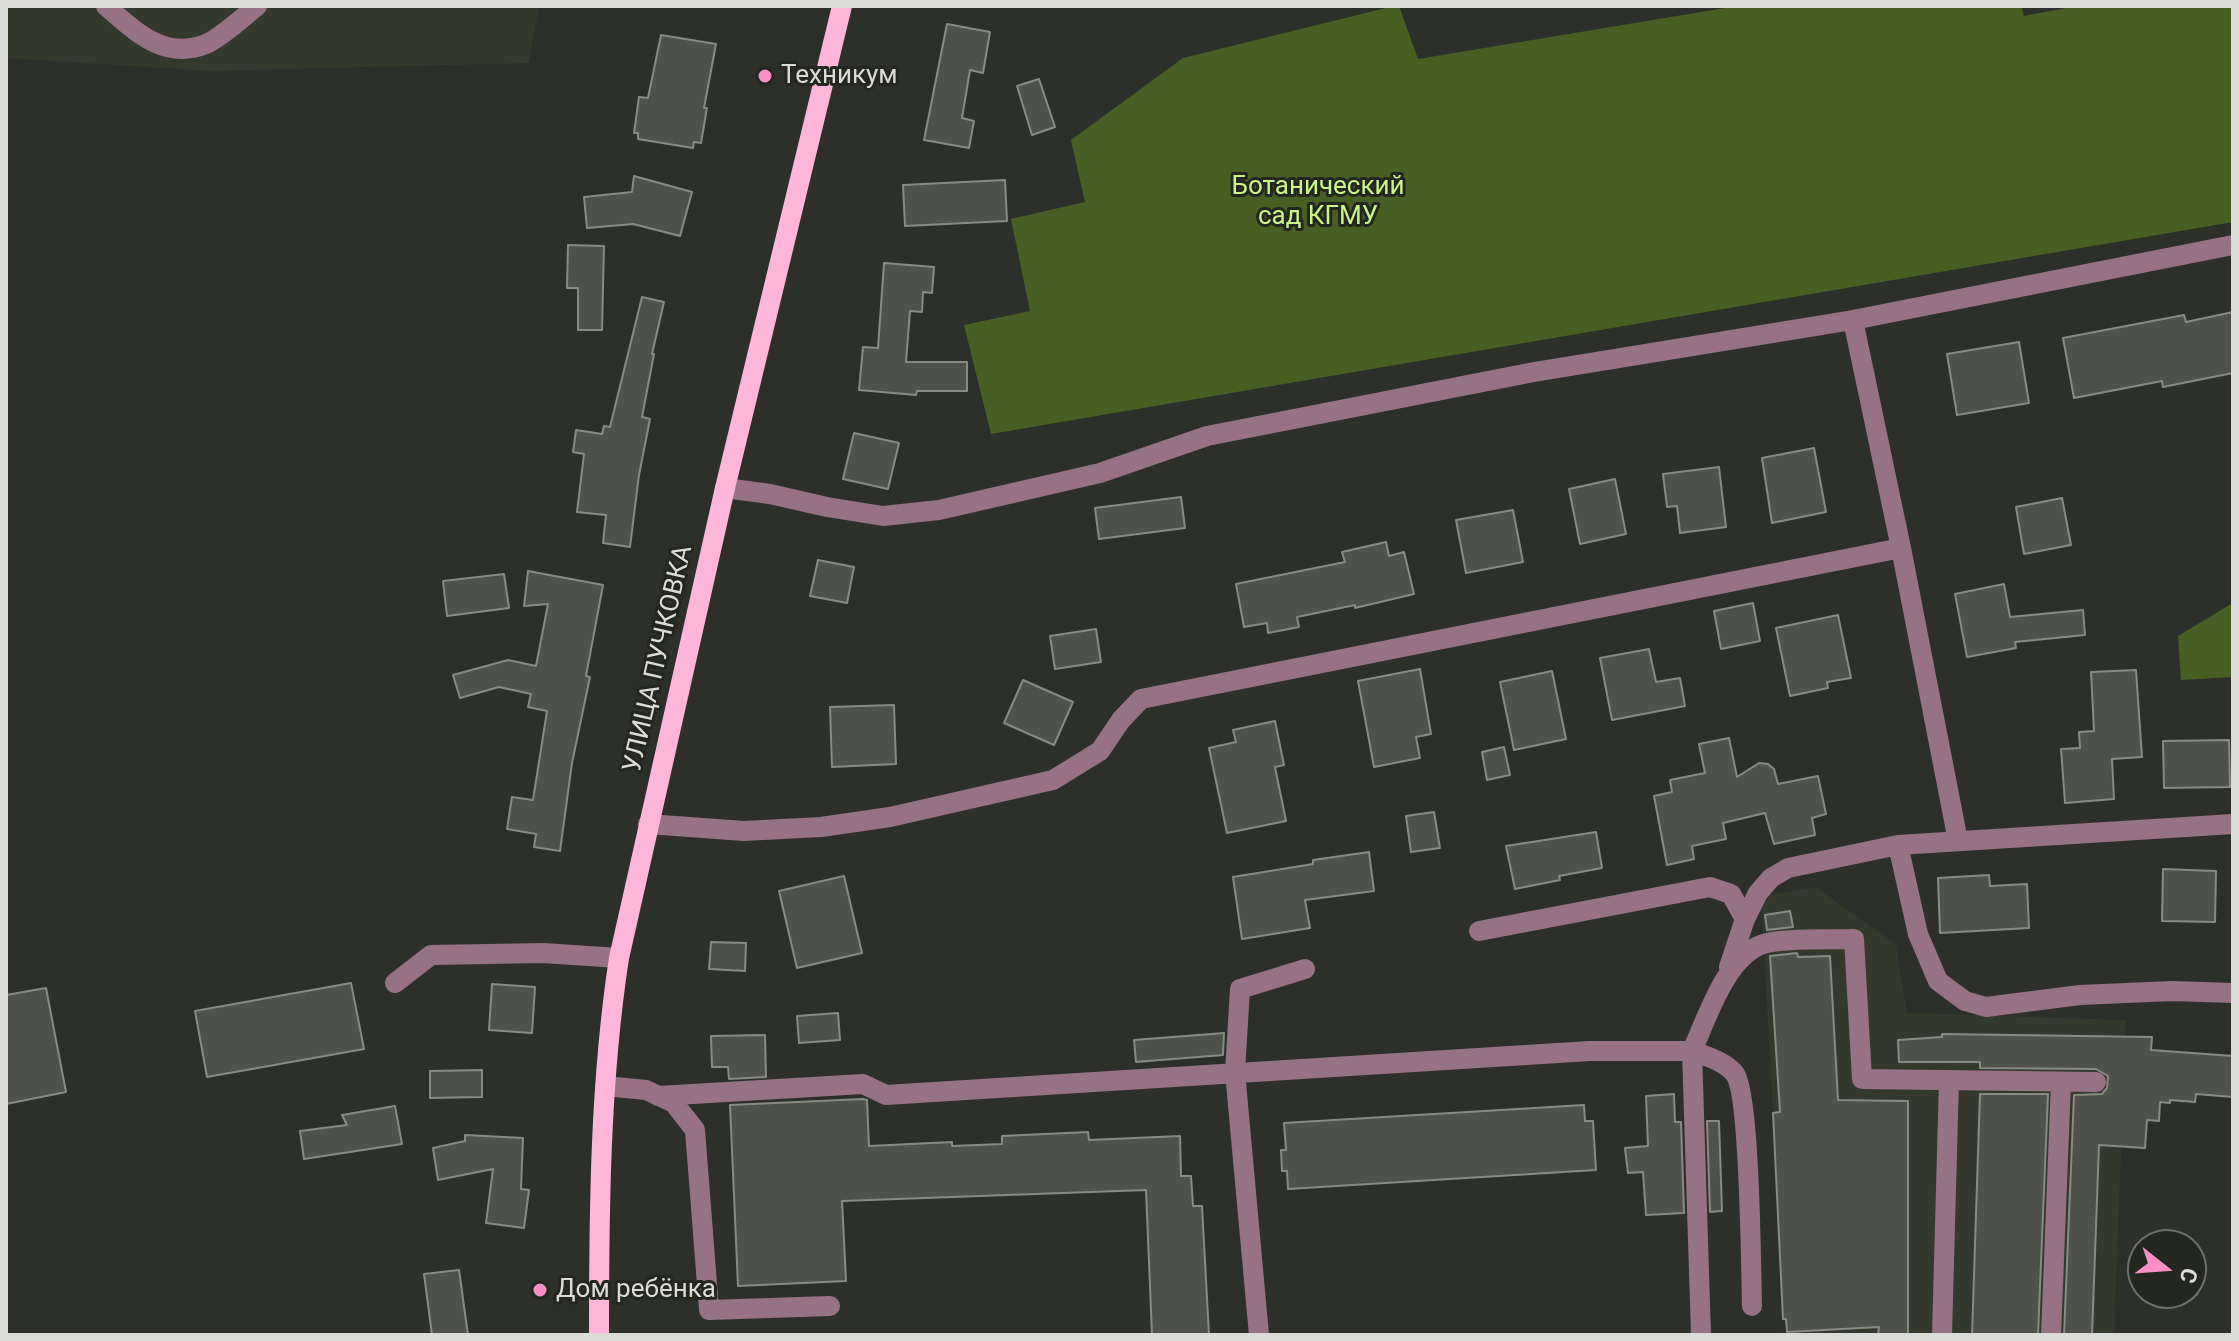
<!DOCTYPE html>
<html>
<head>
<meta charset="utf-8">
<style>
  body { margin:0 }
  #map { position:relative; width:2239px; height:1341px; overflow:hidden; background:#2d302a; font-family:Roboto,sans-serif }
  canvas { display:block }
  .frame { position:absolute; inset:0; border:8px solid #dbdcd8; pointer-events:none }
  .north { position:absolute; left:2127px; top:1229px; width:80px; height:80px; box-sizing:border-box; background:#242620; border:2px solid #6d6f6a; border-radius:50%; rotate:107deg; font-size:22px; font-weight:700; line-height:32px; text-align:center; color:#dbdcd8 }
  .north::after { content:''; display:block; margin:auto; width:28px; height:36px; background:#fa8fc8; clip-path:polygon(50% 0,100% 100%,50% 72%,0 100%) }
</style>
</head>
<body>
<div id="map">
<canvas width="2239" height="1341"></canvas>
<div class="frame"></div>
<div class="north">С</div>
</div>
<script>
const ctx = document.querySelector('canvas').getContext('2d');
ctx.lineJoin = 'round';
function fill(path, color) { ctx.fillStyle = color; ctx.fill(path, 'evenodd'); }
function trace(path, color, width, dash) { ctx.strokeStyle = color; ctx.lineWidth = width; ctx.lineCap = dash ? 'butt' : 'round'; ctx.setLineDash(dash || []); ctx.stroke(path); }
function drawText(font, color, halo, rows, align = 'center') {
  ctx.font = font + ' Roboto,sans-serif'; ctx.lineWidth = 6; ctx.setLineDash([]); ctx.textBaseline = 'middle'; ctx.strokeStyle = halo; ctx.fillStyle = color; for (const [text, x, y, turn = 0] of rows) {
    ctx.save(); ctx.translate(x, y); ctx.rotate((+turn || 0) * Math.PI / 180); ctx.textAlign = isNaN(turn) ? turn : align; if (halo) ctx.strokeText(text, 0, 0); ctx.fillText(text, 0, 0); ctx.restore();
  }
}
fill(new Path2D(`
  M6,6H539L529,63L210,71L6,58Z
  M1816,887L1896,945L1907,1013L2126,1020L2114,1335H1747L1843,1328L1835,1110L1773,1113L1761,896Z`), '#34392e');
fill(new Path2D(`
  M1394,6H1399L1418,59L1737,6H2021L2024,16L2077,6H2233V222L991,434L964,325L1030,311L1011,219L1085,202L1071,140L1183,58Z
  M2231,604H2233V677L2181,680L2178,636Z`), '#485f24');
const building = new Path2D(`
  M947,24L990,32L983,73L970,70L962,118L974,121L969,148L924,140Z
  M661,35L716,44L704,108H707L701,143L694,142L693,148L638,139V133H634L639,97L648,98Z
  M1039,79L1055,127L1032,135L1017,86Z
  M634,176L692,192L680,236L633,224L587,228L584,197L632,192Z
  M1005,180L1007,221L905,226L903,185Z
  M568,245L604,246L602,330H578V288H567Z
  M884,263L934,267L932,293L923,292L922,312L910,311L906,362H967V391H917L916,395L859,390L863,347L878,348Z
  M642,297L664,302L652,354H654L642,417L650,419L639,475L630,547L603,543L606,515L577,512L584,454L573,452L576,430L602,434L604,426L610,427Z
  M2233,312V373L2163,387L2162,381L2074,398L2063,338L2184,315L2186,322Z
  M2019,342L2029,403L1957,415L1947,354Z
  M854,433L899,443L888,489L843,479Z
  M1814,448L1826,512L1772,523L1762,458Z
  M1719,467L1726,527L1680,533L1677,506L1667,507L1663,474Z
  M1615,479L1626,534L1580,544L1569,489Z
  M1181,497L1185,528L1099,539L1095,508Z
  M2062,498L2071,545L2024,554L2016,507Z
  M1513,510L1523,562L1466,573L1456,520Z
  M1386,542L1389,556L1404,552L1414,594L1355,608V605L1297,617L1299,627L1268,633L1267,623L1244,627L1236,584L1345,562L1342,552Z
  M818,560L854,567L847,603L810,596Z
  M528,571L603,585L586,676L590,677L572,763L560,851L534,847L536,834L507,829L512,797L533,800L547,711L528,707L531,694L499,687L460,698L453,675L508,660L536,666L548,604L524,606Z
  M504,574L509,608L447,616L443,581Z
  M2004,584L2010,617L2083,610L2085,635L2015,642L2016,648L1967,657L1955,594Z
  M1753,603L1760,641L1721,649L1714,611Z
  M1838,615L1851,678L1827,682L1828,688L1790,696L1776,628Z
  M1096,629L1101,662L1055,669L1050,636Z
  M1649,649L1656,682L1680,678L1685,706L1612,720L1600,658Z
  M1420,669L1431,734L1416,737L1420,758L1374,767L1358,681Z
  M2136,670L2142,757L2112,759L2114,799L2065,803L2061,749L2080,748L2079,732L2094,731L2091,672Z
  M1552,671L1566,739L1514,750L1500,682Z
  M1023,680L1073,702L1054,745L1004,723Z
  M894,705L896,764L832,767L830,707Z
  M1275,721L1284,765L1275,767L1286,821L1227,833L1209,748L1236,742L1233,730Z
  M1729,738L1737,777L1759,763L1768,764L1774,769L1778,784L1818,776L1826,814L1812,818L1815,835L1774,844L1765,813L1723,823L1726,839L1692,846L1694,859L1667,865L1654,796L1672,792L1670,780L1705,773L1699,744Z
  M2229,740L2230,787L2164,788L2163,741Z
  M1504,747L1510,775L1487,780L1482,752Z
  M1434,812L1440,848L1411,852L1406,816Z
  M1596,832L1602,868L1559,876L1560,880L1515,889L1506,846Z
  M1369,852L1374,891L1305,900L1310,928L1242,939L1233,877L1313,864V860Z
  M2163,869L2216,871L2215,922L2162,921Z
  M1989,875L1990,886L2027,884L2029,928L1940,933L1938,878Z
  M844,876L862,953L797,968L779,891Z
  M1790,911L1793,927L1767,930L1765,915Z
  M711,942L746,943L745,971L709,969Z
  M1797,953L1798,957L1830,956L1838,1100L1908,1101V1335H1878L1879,1327L1787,1332L1786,1319H1783L1773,1113L1780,1112L1770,956Z
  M351,983L364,1049L207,1077L195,1011Z
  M492,984L535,987L532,1033L489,1030Z
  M46,988L66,1092L6,1104V995Z
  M838,1013L840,1040L799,1043L797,1016Z
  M1224,1033L1223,1055L1136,1062L1134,1040Z
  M1942,1034L2152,1037L2151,1050L2233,1056V1097L2196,1094L2195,1102L2170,1100V1103L2160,1102L2159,1121L2147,1120L2145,1148L2099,1145L2092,1335H2064L2074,1095L2102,1094L2107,1088L2108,1076L2096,1069L1980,1068V1062H1899L1898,1040L1942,1037Z
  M765,1035L766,1077L729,1079L728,1067H712L711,1036Z
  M482,1070V1097L430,1098V1071Z
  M1674,1094L1675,1122H1681L1684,1213L1646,1215L1643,1172L1628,1173L1625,1148L1648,1146L1646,1096Z
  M1980,1094H2048L2038,1335H1972Z
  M863,1099L867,1100L869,1146L952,1142V1146L1002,1144V1136L1088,1132L1089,1140L1180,1136L1181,1176H1191L1193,1206H1202L1209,1335H1152L1146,1190L842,1201L846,1281L738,1286L730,1105Z
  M1584,1105L1585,1121H1593L1596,1170L1288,1189L1287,1171H1282L1281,1150H1286L1284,1123Z
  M395,1106L402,1144L304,1159L300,1131L347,1125L342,1115Z
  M1707,1121H1719L1722,1211L1710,1212Z
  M465,1135L523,1138L521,1189L529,1190L524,1228L486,1223L493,1169L438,1180L433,1148L465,1141Z
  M459,1270L468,1335H432L424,1274Z`);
fill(building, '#4f524b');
trace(building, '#888b84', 2);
trace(new Path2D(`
  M106,6C135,31 164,61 206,44C222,37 243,17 257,6
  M725,488L770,494L827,507L883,516L939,510L1100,473L1207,436L1534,372L1853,320L2233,245
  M1901,548L1958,841
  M648,824L744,831L821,827L890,817L1053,780L1100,751L1121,720L1141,699L1901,548L1853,320
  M1898,845L1918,934L1938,981L1965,1001L1986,1007L2080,995L2172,991L2233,993
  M1479,931L1710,887L1731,894L1745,919
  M1729,967L1745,919L1758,893L1771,878L1788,868L1898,845L2233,824
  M395,983L431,955L543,953L619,958
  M605,1086L646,1090L674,1103L695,1130L709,1310L830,1306
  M658,1096L863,1084L886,1095L1590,1051H1692L1701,1335
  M1752,1306C1751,1270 1750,1095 1735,1074C1726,1062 1706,1056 1692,1051C1707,1018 1727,952 1767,943C1789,938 1831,940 1854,939L1862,1079L2096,1082
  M1259,1335L1235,1072L1240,989L1305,969
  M1942,1335L1949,1080
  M2051,1335L2061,1082`), '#967284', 20);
trace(new Path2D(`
  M599,1335C599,1209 600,1082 619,958L725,488L842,6`), '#feb5da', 20);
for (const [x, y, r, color] of [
  [765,76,8,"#fa8fc8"],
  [540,1290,8,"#fa8fc8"]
]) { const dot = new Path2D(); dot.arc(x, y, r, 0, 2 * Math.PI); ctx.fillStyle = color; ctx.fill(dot); trace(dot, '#242620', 3); }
drawText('26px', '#dbdcd8', '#242620', [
  ["Техникум",781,76],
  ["Дом ребёнка",556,1290]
], 'left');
drawText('26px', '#c9f589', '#242620', [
  ["Ботанический",1318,187],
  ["сад КГМУ",1318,217]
]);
drawText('26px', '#dbdcd8', '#242620', [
  ["УЛИЦА ПУЧКОВКА",659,659,-77]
]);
</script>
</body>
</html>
